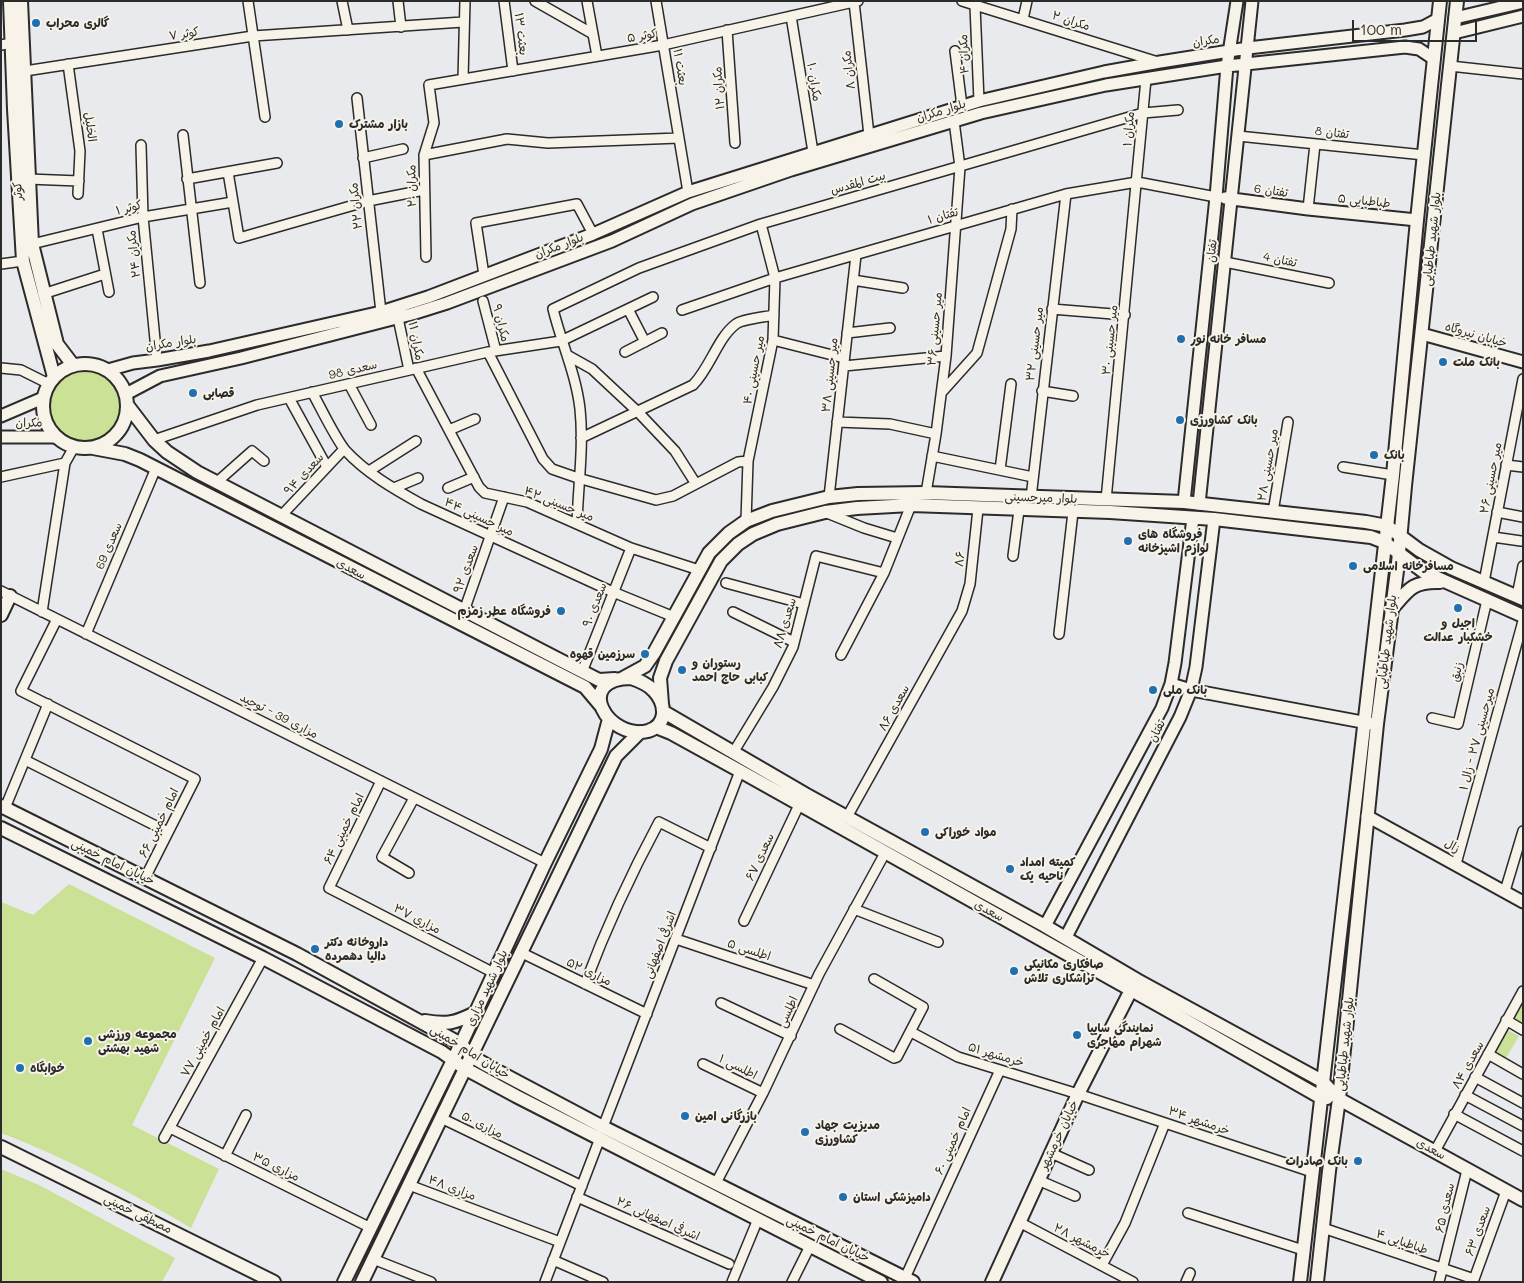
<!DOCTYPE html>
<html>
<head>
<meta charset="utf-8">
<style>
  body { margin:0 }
  #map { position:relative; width:1524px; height:1283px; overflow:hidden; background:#e8eaee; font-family:Mali,sans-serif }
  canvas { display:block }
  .frame { position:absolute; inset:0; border:2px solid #2b2b2b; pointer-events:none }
  .scale { position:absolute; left:1352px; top:20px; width:125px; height:22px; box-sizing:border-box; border:2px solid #2b2b2b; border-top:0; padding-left:6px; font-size:15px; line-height:18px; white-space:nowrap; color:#2b2b2b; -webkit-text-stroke:4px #f7f3e8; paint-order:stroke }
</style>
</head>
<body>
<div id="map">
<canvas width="1524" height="1283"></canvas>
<div class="frame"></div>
<div class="scale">100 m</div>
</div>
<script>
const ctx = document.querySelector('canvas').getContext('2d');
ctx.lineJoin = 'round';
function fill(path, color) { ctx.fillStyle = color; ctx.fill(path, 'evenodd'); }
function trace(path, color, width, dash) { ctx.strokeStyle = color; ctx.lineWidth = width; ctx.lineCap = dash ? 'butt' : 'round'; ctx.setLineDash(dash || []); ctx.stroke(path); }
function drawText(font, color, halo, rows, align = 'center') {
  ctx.font = font + ' Mali,"Playpen Sans Arabic",sans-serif'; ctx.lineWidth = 4; ctx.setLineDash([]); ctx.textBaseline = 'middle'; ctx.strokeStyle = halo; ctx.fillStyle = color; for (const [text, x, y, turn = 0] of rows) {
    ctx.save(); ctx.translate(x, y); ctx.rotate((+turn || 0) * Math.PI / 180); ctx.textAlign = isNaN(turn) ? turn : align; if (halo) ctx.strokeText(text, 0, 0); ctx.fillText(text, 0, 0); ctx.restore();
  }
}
fill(new Path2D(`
  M49 405a37 37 0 1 1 74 0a37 37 0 1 1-74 0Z
  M69,884L215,958L132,1125L219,1169L191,1228C130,1192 67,1158 1,1133V902L33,915Z
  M1523,1002V1024L1513,1019Z
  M1507,1030L1519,1036L1506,1058L1495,1051Z
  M1,1169L39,1185L175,1258L162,1282H1Z`), '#cae196');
trace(new Path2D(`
  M1469,23L1523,10`), '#9dcffa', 9);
const minor = new Path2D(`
  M248,1L265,117
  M342,1L348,30
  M398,1L401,27
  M504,1L513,71
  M535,1L593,34
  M587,1L597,56
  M656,1L688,192
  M962,1L1158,62
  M854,2L869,135
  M975,6L979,101
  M791,16L813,152
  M1023,19L1027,1
  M727,30L735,143
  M1,45L12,43
  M955,51L962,106
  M68,64L80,151L78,194
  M1450,66L1523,74
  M25,71L253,36L463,22
  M463,79L465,1
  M357,98L381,312
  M183,135L200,283
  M1238,136L1424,155
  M141,145L143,217L157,360
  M424,155L507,139L548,143L679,138
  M363,158L403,149
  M228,172L239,238L368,201L424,190
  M28,179L79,181
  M187,179L277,163
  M1308,209L1315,144
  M97,229L109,292
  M32,244L143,217L233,202
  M426,257L424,155L434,123L429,85L663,45L858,1
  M1225,262L1329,283
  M1,264L23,261
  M484,275L476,223L577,204L593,234
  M853,280L903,288
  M43,294L105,274
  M483,301L496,351
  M628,309L645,342
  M1052,309L1125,315
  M682,310L775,278L1066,194L1137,182L1216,197
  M398,318L409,370
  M847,333L890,328
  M773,340L844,358
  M488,352L543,459L552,469L578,478L656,500L673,496L738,462L748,461
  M625,352L662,333
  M567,355L592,369L638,412L675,451L696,484
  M844,366L946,356
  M1,368L21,370L49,384
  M416,368L479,487L485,493L527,502L631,548L699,570
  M349,384L371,425
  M1042,391L1073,396
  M312,392C321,408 334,436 345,450C366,473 394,489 421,504L613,592L674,617
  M942,392L977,353L1011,229L1012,209
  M289,398L327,467
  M837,422L890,424L936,434
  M449,430L475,419
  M581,438L693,385C710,368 718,337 736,324C742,319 765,317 774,315
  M154,440L257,405L488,352L561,341L653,297
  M932,456L1033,477
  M1506,465L1523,467
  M1343,467L1393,475
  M1000,470L1011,384
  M369,471L416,441
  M1,477L65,463
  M217,482L252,451L264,461
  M394,488L418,478
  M448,488L474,477
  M926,493L936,434L946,356L960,167L954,121
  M829,497L856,255
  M1031,498L1066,194
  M1106,500L1146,79
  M1273,512L1288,422
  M1497,512L1523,517
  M827,513L864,528L897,538
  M281,516L344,449
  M746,521L748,461L773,340L775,278L761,224
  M577,524C578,486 584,447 580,409C576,374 561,342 553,309L639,268L761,224L1143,113L1178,110
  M1493,537L1521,541
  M1013,556L1019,510
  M1484,582L1523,379
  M726,583L804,604
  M1,591L545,863
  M1517,596L1523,566
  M464,611L504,497
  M42,612L65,463L74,447
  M733,612L794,642
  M57,619L21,691L195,779L145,878
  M86,634L156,468
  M1059,634L1073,512
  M841,655L884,573L911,505
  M582,672L631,548
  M1432,718L1458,724L1487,600
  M733,753L773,687L793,647L816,556L884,573
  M25,760L168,832
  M381,781L329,888L494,973
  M5,808L48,704
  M847,817L962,611L970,584L978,509
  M1456,864L1523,621
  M409,873L382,857L414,798
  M1505,891L1523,831
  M854,909L938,942
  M744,921L799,805
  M676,939L814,985
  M520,952L647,1014
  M585,984C606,928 631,874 659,822L711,848
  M721,1003L791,1036
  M1506,1020L1523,1030
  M840,1029L894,1058L897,1057L923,1007L874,979
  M911,1032L958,1057L1078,1094L1312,1172
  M1488,1054L1523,1074
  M703,1064L763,1093
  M1475,1077L1523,1103
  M1465,1095L1523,1126
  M1454,1114L1523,1151
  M441,1118L582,1186
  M603,1127L740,771
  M170,1128L371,1228
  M164,1138L263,958
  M1435,1151L1523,991
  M1051,1153L1089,1170
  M225,1156L246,1115
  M1038,1180L1075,1196
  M716,1183L763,1093L819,974L885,853
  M409,1185L560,1242
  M577,1197L729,1264
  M1188,1213L1303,1250
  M1019,1222L1133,1282
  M1323,1228L1474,1279
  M373,1259L431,1282
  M553,1260L603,1282
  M1102,1265L1125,1223L1165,1123
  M905,1278L1000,1070
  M545,1282L600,1138
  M732,1282L758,1219
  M792,1282L810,1246
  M1186,1282L1190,1273
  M1439,1282L1467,1170
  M1473,1282L1506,1191`);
const tertiary = new Path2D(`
  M1455,18L1523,2
  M1454,33L1523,16
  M1225,198L1308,209L1417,220
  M1422,334L1523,362
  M108,370L133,363L157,360L209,351L381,312L428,297L593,234L688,192L979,101L1104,72L1160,62L1248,48L1405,30L1423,27L1438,19
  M126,394L160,376L241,358L412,314L447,303L612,241L692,204L791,170L981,113L1106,85L1227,66L1405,47L1419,49L1434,59
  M1,416L43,398
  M1,437H56
  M1184,502L1216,197L1227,66L1237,1
  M1199,504L1252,1
  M1171,684L1191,690L1373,724
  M1367,816L1523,902
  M1045,926L1162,708L1171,684L1175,663L1193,518
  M1066,937L1180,717L1191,690L1196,667L1214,519`);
const secondary = new Path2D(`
  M10,1L14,109L23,261L54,377
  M21,1L32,244L57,344L73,365
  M43 406a42 42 0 1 1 84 0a42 42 0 1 1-84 0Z
  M128,406L154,440L167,452L197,472L558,659L599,680L615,679
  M93,448L125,454L140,460L585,687L601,706
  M1391,610C1408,590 1412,581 1440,582
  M1,615L10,596
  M623,678L645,666L654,653L709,553L729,533L746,521L772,511L829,497L858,494L926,493L1184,502L1366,522L1387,526L1419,550L1451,568L1523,599
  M631,678C640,681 648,684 654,691C666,704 668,725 648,731C608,741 572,679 631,678Z
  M662,704L660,678L666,661L721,561L738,544L753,534L777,524L825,512L857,508L911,505L1110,512L1214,519L1371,537L1384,542L1424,572L1523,616
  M664,712L805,794L1045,926L1137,980L1322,1081L1339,1099L1523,1200
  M656,727L671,733L740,771L1185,1020L1320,1097L1327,1098
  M1,806L297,954L461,1044L471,1056L488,1066L603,1127L913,1282
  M1,828L263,958L442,1052L464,1068L516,1096L881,1282
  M425,1021C447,1025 455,1023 475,1013
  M1,1147L274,1282
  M344,1282L461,1044L545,863L601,749L609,719
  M362,1282L616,756L640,732
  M992,1282L1078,1094L1131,990
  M1300,1282L1393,475L1417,220L1440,1
  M1317,1282L1329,1171L1339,1099L1377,724L1398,563L1405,486L1457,1`);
trace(minor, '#2b2b2b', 12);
trace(tertiary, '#2b2b2b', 15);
trace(secondary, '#2b2b2b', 16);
trace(minor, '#f7f3e8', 9);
trace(tertiary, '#f7f3e8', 11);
trace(secondary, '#f7f3e8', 12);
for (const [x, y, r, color] of [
  [36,23,5,"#1f6fb2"],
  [339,124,5,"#1f6fb2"],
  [1181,339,5,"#1f6fb2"],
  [1443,362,5,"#1f6fb2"],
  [193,393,5,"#1f6fb2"],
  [1180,420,5,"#1f6fb2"],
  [1374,455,5,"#1f6fb2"],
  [1128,541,5,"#1f6fb2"],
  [1353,566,5,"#1f6fb2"],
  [1458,608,5,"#1f6fb2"],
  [561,611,5,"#1f6fb2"],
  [645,654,5,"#1f6fb2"],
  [682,670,5,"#1f6fb2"],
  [1153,690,5,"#1f6fb2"],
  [925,832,5,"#1f6fb2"],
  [1010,869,5,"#1f6fb2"],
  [315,949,5,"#1f6fb2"],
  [1014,971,5,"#1f6fb2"],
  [1077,1035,5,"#1f6fb2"],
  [88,1041,5,"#1f6fb2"],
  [20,1068,5,"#1f6fb2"],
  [685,1116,5,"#1f6fb2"],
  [805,1132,5,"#1f6fb2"],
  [1358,1161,5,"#1f6fb2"],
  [843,1197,5,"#1f6fb2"]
]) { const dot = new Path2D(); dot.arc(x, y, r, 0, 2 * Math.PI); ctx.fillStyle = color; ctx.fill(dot); trace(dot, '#f7f3e8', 2); }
drawText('12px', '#2b2b2b', '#f7f3e8', [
  ["مکران ۲",1071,21,18],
  ["کوثر ۷",184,34,-9],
  ["بعثت ۱۳",521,34,83],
  ["کوثر ۵",642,36,-10],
  ["مکران",1206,41,-9],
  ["مکران ۴",964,54,-92],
  ["بعثت ۱۱",680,67,81],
  ["مکران ۸",849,70,-97],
  ["مکران ۱۰",814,82,81],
  ["مکران ۱۲",719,88,-94],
  ["بلوار مکران",941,111,-17],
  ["الخلیل",90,127,82],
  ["مکران ۱",1129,129,-85],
  ["تفتان 8",1332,133,6],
  ["بیت المقدس",858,183,-16],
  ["مکران ۲۰",412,186,-91],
  ["کوثر",18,191,-93],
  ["تفتان 6",1271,191,8],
  ["طباطبایی ۵",1364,201,6],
  ["مکران ۲۲",356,206,-96],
  ["کوثر ۱",129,208,-14],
  ["تفتان ۱",943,216,-16],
  ["بلوار شهید طباطبایی",1432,239,-84],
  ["بلوار مکران",559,246,-21],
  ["تفتان",1212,251,-85],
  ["مکران ۲۴",134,254,-96],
  ["تفتان 4",1280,260,11],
  ["مکران ۹",501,323,76],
  ["میر حسینی ۳۶",935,329,-85],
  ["خیابان نیروگاه",1476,335,16],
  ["میر حسینی ۳۰",1110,340,-84],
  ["مکران ۱۱",416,341,79],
  ["بلوار مکران",171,343,-9],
  ["میر حسینی ۳۲",1035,344,-83],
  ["سعدی 98",353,370,-13],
  ["میر حسینی ۴۰",754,370,-79],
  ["میر حسینی ۳۸",830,375,-84],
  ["مکران",29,423,-1],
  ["میر حسینی ۲۸",1268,465,-80],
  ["سعدی ۹۴",304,474,-47],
  ["میر حسینی ۲۶",1491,478,-79],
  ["بلوار میرحسینی",1041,498,2],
  ["میر حسینی ۴۲",559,504,22],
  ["میر حسینی ۴۴",479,517,25],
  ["سعدی 69",109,546,-67],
  ["۸۶",960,559,-84],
  ["سعدی",351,569,28],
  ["سعدی ۹۲",466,569,-70],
  ["سعدی ۹۰",595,605,-69],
  ["سعدی ۸۸",785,623,-73],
  ["بلوار شهید طباطبایی",1387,642,-83],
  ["زنبق",1457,672,-77],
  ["سعدی ۸۶",894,708,-61],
  ["مزاری 39 - توحید",279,716,27],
  ["تفتان",1157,731,-63],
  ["میرحسینی ۲۷ - زال ۱",1477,739,-75],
  ["امام خمینی ۶۶",159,823,-64],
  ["امام خمینی ۶۴",344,829,-64],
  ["زال",1452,846,29],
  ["سعدی ۶۷",760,857,-65],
  ["خیابان امام خمینی",113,862,26],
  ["سعدی",989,911,29],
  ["مزاری ۳۷",417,919,27],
  ["اشرفی اصفهانی",660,945,-69],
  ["اطلسی ۵",749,950,18],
  ["مزاری ۵۲",589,972,26],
  ["بلوار شهید مزاری",487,988,-65],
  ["اطلسی",788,1012,-66],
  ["امام خمینی ۷۷",203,1042,-61],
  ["بلوار شهید طباطبایی",1345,1044,-84],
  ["خیابان امام خمینی",470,1052,32],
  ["خرمشهر ۵۱",996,1055,17],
  ["سعدی ۸۴",1468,1065,-61],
  ["اطلسی ۱",738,1067,26],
  ["خرمشهر ۳۴",1199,1121,19],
  ["مزاری ۵۰",482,1125,27],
  ["خیابان خرمشهر",1059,1135,-65],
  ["امام خمینی ۶۰",953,1141,-66],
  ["سعدی",1431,1149,29],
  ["مزاری ۳۵",276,1167,26],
  ["مزاری ۴۸",452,1188,21],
  ["سعدی ۶۵",1445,1208,-77],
  ["مصطفی خمینی",138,1214,26],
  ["اشرفی اصفهانی ۲۶",658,1219,24],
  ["سعدی ۶۳",1478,1231,-70],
  ["خیابان امام خمینی",828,1239,26],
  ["خرمشهر ۲۸",1082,1241,27],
  ["طباطبایی ۴",1402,1242,19]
]);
drawText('bold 12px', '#2b2b2b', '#f7f3e8', [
  ["گالری محراب",46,23],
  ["بازار مشترک",349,124],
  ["مسافر خانه نور",1191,339],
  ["بانک ملت",1453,362],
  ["قصابی",203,393],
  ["بانک کشاورزی",1190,420],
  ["بانک",1384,455],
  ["فروشگاه های",1138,534],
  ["لوازم اشپزخانه",1138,548],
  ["مسافرخانه اسلامی",1363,566],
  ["فروشگاه عطر زمزم",551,611,"right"],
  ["اجیل و",1458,623,"center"],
  ["خشکبار عدالت",1458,637,"center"],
  ["سرزمین قهوه",635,654,"right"],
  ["رستوران و",692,663],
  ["کبابی حاج احمد",692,677],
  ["بانک ملی",1163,690],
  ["مواد خوراکی",935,832],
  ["کمیته امداد",1020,862],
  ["ناحیه یک",1020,876],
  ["داروخانه دکتر",325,942],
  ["دالیا دهمرده",325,956],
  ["صافکاری مکانیکی",1024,964],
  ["تراشکاری تلاش",1024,978],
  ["نمایندگی سایپا",1087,1028],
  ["شهرام مهاجری",1087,1042],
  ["مجموعه ورزشی",98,1034],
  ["شهید بهشتی",98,1048],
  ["خوابگاه",30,1068],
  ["بازرگانی امین",695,1116],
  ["مدیزیت جهاد",815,1125],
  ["کشاورزی",815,1139],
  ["بانک صادرات",1348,1161,"right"],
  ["دامپزشکی استان",853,1197]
], 'left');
</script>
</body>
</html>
